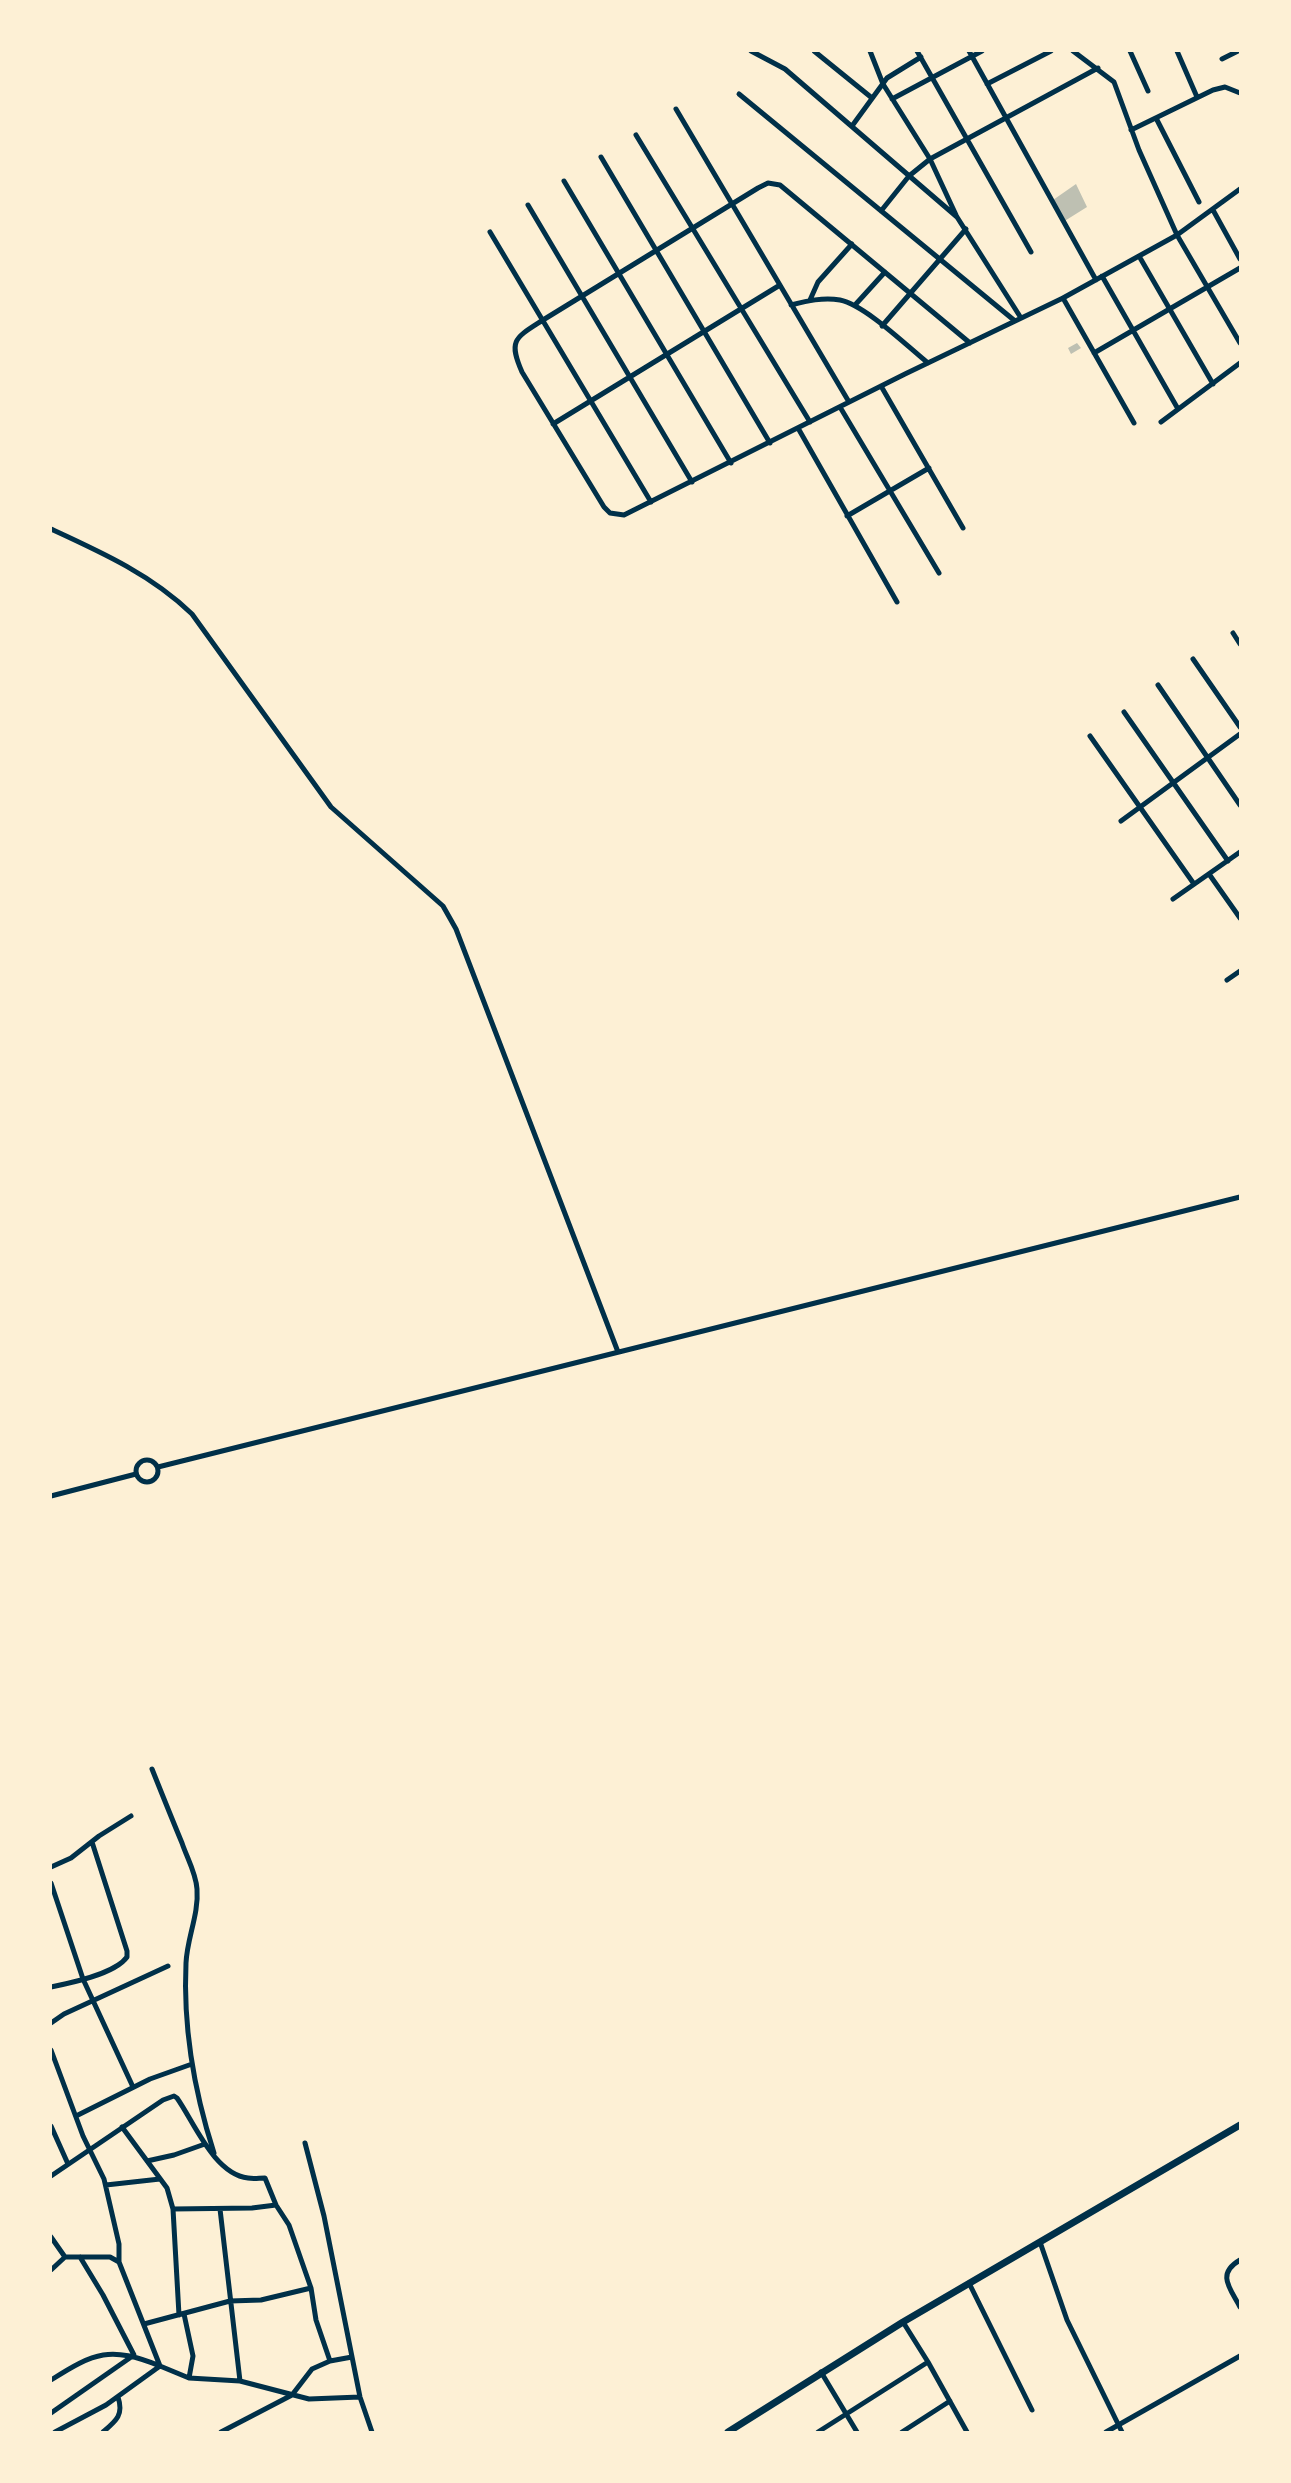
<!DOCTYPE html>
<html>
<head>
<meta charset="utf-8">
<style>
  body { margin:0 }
  #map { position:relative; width:1291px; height:2483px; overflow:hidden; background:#fdf0d5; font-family:Ubuntu,sans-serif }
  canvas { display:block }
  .frame { position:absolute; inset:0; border:52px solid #fdf0d5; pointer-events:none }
</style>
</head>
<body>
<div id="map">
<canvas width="1291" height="2483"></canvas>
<div class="frame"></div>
</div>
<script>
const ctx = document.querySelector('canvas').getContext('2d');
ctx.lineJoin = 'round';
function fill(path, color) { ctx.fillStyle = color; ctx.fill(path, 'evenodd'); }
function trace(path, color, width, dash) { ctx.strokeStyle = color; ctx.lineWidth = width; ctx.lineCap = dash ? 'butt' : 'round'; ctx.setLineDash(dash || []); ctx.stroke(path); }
fill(new Path2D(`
  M1076,184L1087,207L1063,222L1053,200Z
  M1077,343L1081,348L1071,354L1068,348Z`), '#bec0b2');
trace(new Path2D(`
  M751,51L785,69L957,217L1021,318
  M814,51L872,98
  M870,51L883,84L930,159L956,215
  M917,51L1031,252
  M969,51L1096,280
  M1073,51L1114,82L1139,150L1177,235L1240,343
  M1130,51L1148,91
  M1177,51L1197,97
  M1222,59L1238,51
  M987,84L1051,51
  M739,94L1015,321
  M892,99L982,51
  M676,109L849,402
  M1156,118L1199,202
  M852,126L887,78L921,57
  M1131,130L1213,90L1225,87L1240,93
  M636,135L810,422
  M601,157L770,443
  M564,181L731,463
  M528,205L692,482
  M1213,210L1240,259
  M881,211L909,176L930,159L1098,68
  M490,232L651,502
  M1139,256L1213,384
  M1102,276L1178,409
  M1063,298L1134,423
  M810,300L818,282L852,244
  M791,305C807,301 823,297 840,300C865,305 907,346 928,363
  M855,305L885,272
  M882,326L966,229
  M970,343L780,185L768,183L758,188L543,320C515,338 508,340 522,372L604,507L610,513L624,515L905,374L1063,298L1177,235L1240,189
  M1094,353L1240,268
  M881,386L963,528
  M840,407L939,573
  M1161,422L1240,363
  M553,424L780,285
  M798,428L897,602
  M847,516L929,468
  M51,529C101,552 152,575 192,614L331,807L443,906L456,929L618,1352
  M1233,633L1240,644
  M1193,659L1240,727
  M1158,685L1240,805
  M1124,712L1228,861
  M1090,736L1194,884
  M1121,821L1240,734
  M1209,874L1240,918
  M1173,899L1240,852
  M1227,980L1240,971
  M136 1471a11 11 0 1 1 22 0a11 11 0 1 1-22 0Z
  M158,1467L1240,1197
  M51,1496L136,1474
  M152,1769C162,1794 172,1819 182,1843C187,1858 196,1873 197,1889C199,1914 187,1938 186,1963C183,2028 194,2091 214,2153
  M51,1867L71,1858L99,1836L131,1816
  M51,1883L83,1979L133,2087
  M51,1987C71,1983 115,1974 127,1957V1951L92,1842
  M51,2023L64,2014L168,1966
  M51,2050L83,2136L104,2179L119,2244V2262
  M76,2116L150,2079L192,2064
  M51,2126L68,2164
  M122,2127L167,2188L173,2209L179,2315
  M305,2143L324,2216L360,2397L372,2432
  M147,2161L174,2155L205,2144
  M51,2176L163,2100L174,2096L177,2098C194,2122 214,2174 248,2178C254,2179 259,2178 265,2178L276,2205L289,2225L311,2288L316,2320L330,2361
  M106,2185L160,2179
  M173,2209L252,2208L276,2205
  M220,2209L240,2381
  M51,2237L65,2257
  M1040,2242L1067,2320L1122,2432
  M1240,2260C1216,2274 1230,2288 1240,2307
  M51,2270L65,2257H110L119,2262L160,2366L189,2378L240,2381L309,2399L360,2397
  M969,2283L1032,2410
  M184,2314L193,2356L189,2378
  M903,2322L928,2362L967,2432
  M144,2324L230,2301L261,2300L311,2288
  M821,2372L857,2432
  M51,2380C95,2352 110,2346 160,2366
  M51,2413L134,2355L103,2295L80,2257
  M55,2432L106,2405L160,2366
  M103,2432C116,2421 124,2415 118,2397
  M221,2432L292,2395L312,2369L330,2361L352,2357
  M818,2432L928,2362
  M902,2432L950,2401
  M1106,2432L1240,2356`), '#003049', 5);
trace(new Path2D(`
  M728,2432L903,2322L1240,2125`), '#003049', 7);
</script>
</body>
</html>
